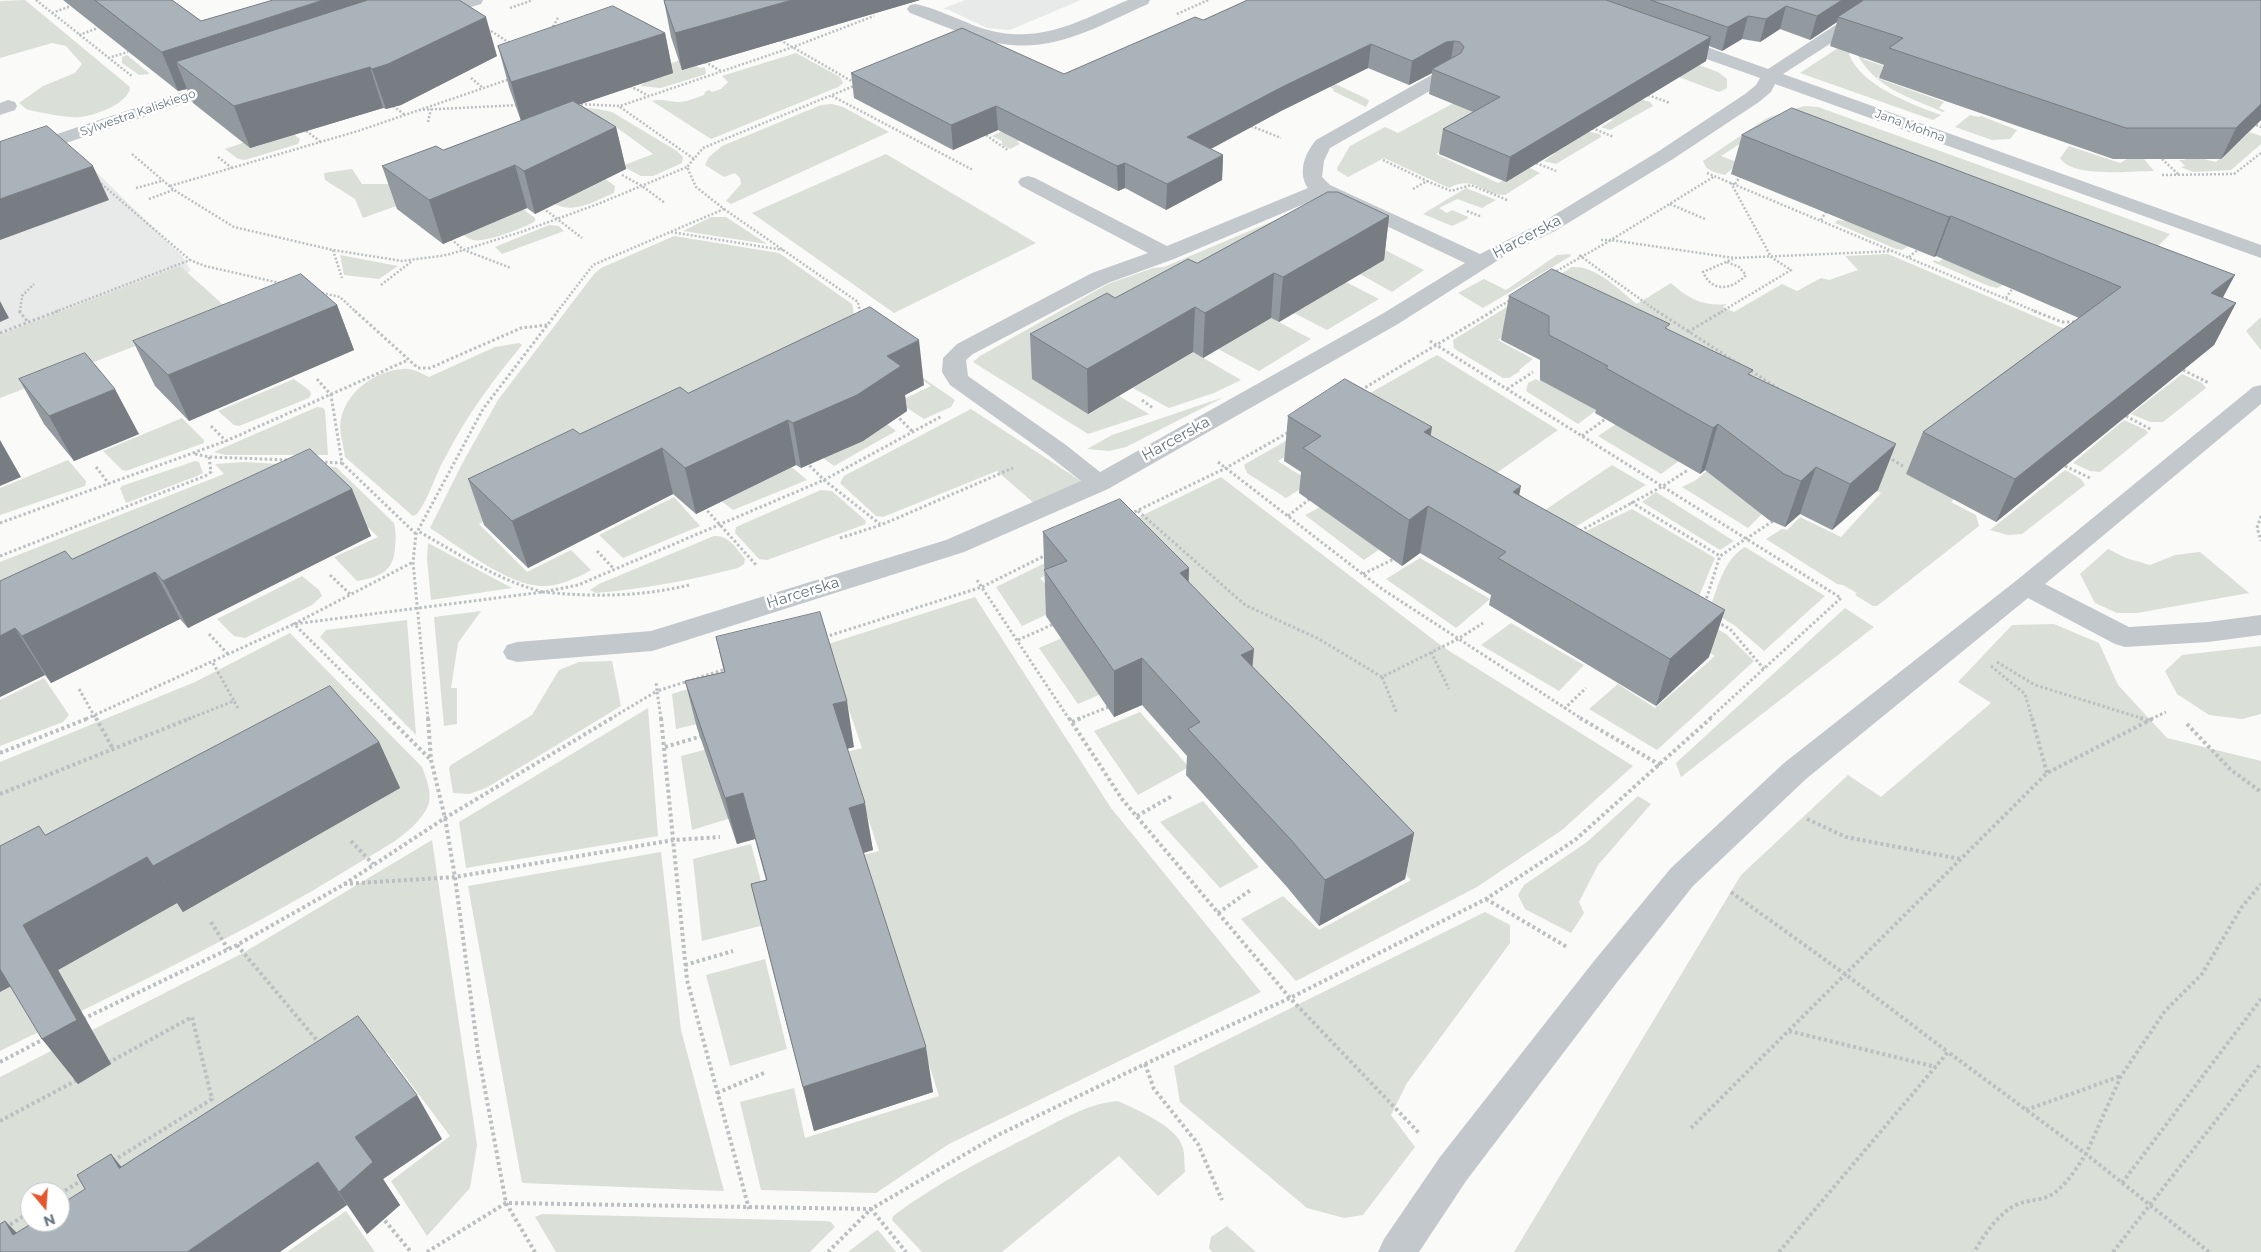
<!DOCTYPE html>
<html>
<head>
<meta charset="utf-8">
<style>
  body { margin:0 }
  #map { position:relative; width:2261px; height:1252px; overflow:hidden; background:#fafaf8; font-family:Montserrat,sans-serif }
  canvas { display:block }
  .north { position:absolute; left:20px; top:1182px; width:50px; height:50px; box-sizing:border-box; background:#fff; border:1px solid #c1c8cd; border-radius:50%; rotate:162deg; font-size:14px; font-weight:700; line-height:20px; text-align:center; color:#657683 }
  .north::after { content:''; display:block; margin:auto; width:18px; height:22px; background:#e4572e; clip-path:polygon(50% 0,100% 100%,50% 72%,0 100%) }
</style>
</head>
<body>
<div id="map">
<canvas width="2261" height="1252"></canvas>
<div class="north">N</div>
</div>
<script>
const ctx = document.querySelector('canvas').getContext('2d');
ctx.lineJoin = 'round';
function fill(path, color) { ctx.fillStyle = color; ctx.fill(path, 'evenodd'); }
function trace(path, color, width, dash) { ctx.strokeStyle = color; ctx.lineWidth = width; ctx.lineCap = dash ? 'butt' : 'round'; ctx.setLineDash(dash || []); ctx.stroke(path); }
function drawText(font, color, halo, rows, align = 'center') {
  ctx.font = font + ' Montserrat,sans-serif'; ctx.lineWidth = 5; ctx.setLineDash([]); ctx.textBaseline = 'middle'; ctx.strokeStyle = halo; ctx.fillStyle = color; for (const [text, x, y, turn = 0] of rows) {
    ctx.save(); ctx.translate(x, y); ctx.rotate((+turn || 0) * Math.PI / 180); ctx.textAlign = isNaN(turn) ? turn : align; if (halo) ctx.strokeText(text, 0, 0); ctx.fillText(text, 0, 0); ctx.restore();
  }
}
fill(new Path2D(`
  M965,0H1081L1010,30L987,28L949,10L942,9Z
  M78,154L182,256L191,271L0,341V173Z`), '#e8e9e9');
fill(new Path2D(`
  M25,0L130,87C130,103 94,116 80,117C71,119 38,112 29,110C25,109 23,106 19,103L43,86L75,73L82,64L66,46L52,43L0,58V1Z
  M1908,2L1917,6L1849,54C1860,85 1911,104 1941,115L1933,120L1800,73Z
  M1931,13L1863,59L1890,68L1877,78L1944,102L1939,108L1945,111L1943,112C1909,97 1874,88 1856,52Z
  M1600,29L1718,72L1727,79V88L1719,92L1676,76L1574,74L1436,154L1498,183L1528,167L1540,173L1505,195C1482,196 1476,174 1449,188L1384,158L1348,177L1338,171L1337,168L1350,146L1385,127L1398,133L1489,84Z
  M796,53L840,77L843,83L838,87L711,139L652,101C663,98 668,102 680,102C689,101 696,98 704,95L705,92L709,90L712,92L721,89L728,82L722,76Z
  M127,55L150,74L139,75L122,63V57Z
  M683,59L700,68L705,67L706,74L661,88L640,86L644,83L632,77Z
  M1300,67L1367,99L1369,101L1366,107L1333,91L1334,89L1284,68Z
  M1640,99L1650,102L1653,106L1610,130L1601,127L1613,120L1609,118Z
  M832,104L843,107L889,132L731,204L726,201L741,184L740,178L735,173L724,177L705,165L709,157L722,146L821,105Z
  M558,105L597,109L612,112L677,151L683,157L682,163L653,176H641L622,166L653,154L616,127L363,218L355,199L325,180L324,173L352,169L362,184H400Z
  M1804,106L1818,107L2170,234L2129,276L1755,134L1721,156L1744,165L1734,167L1725,175C1715,172 1707,172 1703,161L1767,118Z
  M1970,115L1979,117L1981,116L2017,130L2010,139L1992,140L1955,127Z
  M1017,124L1035,133L1017,142L1020,144L1010,149L1002,145V141L992,136Z
  M286,128L300,139L298,144L245,160L238,159L225,149Z
  M1586,131L1600,134L1601,137L1556,164L1544,161L1554,154L1552,152Z
  M2250,132L2261,136V144L2231,170L2193,172L2181,167L2185,166L2179,160H2185L2184,159H2204L2216,162Z
  M2069,146L2120,163L2127,159H2144L2154,171C2133,171 2071,178 2060,158Z
  M886,154L1036,243L894,313L752,213Z
  M601,176L615,186L614,193C588,204 570,217 545,198Z
  M1466,188L1496,200L1482,208L1457,199L1439,208L1447,213L1452,210L1468,217L1467,219L1452,226L1423,214Z
  M516,204L535,218V221C525,228 484,243 473,240C467,239 461,232 456,229Z
  M1854,214L1910,245L1902,250L1896,249L1835,223L1838,220L1843,221Z
  M1285,216L1340,227L1424,270L1392,292L1360,274L1384,260L1329,232L1088,414L1119,396L1149,414L1088,434L973,362L980,356L1108,284L1153,268L1164,267Z
  M711,217H726L767,244L683,231Z
  M549,225L559,226L564,231L502,254L495,247Z
  M674,236L779,253L852,304L858,333L955,400L951,407L924,419L898,402L931,386L877,349L588,471L479,524L527,572L571,550L591,570C577,578 560,586 543,586C510,587 458,546 430,528L463,462L498,400L594,274L601,268Z
  M1949,253L2005,284L1997,288L1989,286L1933,262L1934,260L1939,262Z
  M1570,254L1571,256L1483,308L1458,293L1484,279L1506,290L1557,255Z
  M1888,254L2081,336L1974,480L1951,502L1976,515L1979,526L1877,606H1873L1855,595L1857,593L1843,585L1837,584L1766,539L1782,529L1787,530L1800,517L1841,537L1881,493L1826,467L1548,308L1498,340L1533,359L1519,370L1520,371L1509,378H1503L1458,351L1454,348L1453,340L1572,267C1596,265 1619,290 1637,304L1671,283C1687,298 1704,307 1727,304L1723,307L1734,312L1782,284L1797,291L1821,278L1829,280L1858,270L1845,256Z
  M340,255L398,266L379,279L344,275Z
  M180,266L229,310L0,398V335Z
  M1346,282L1379,299L1327,330L1294,313Z
  M2261,317V350L2246,331Z
  M1271,318L1311,339L1259,371L1218,349Z
  M519,343L522,345C493,380 467,415 446,456C435,474 430,497 417,514L413,516L345,457C344,446 338,430 341,419C346,392 376,370 403,369C412,368 420,373 429,377L495,347Z
  M1193,352L1241,380L1214,393L1169,408L1133,388Z
  M1437,355L1558,430L1485,481L1542,512L1612,465L1646,485L1568,531L1705,622L1726,634L1754,661L1657,750L1589,709L1618,684L1655,708L1715,656L1508,538L1340,422L1278,461L1311,482L1286,498L1247,473L1244,465L1247,463Z
  M1555,370L1606,403L1578,424L1526,391L1528,383L1536,379L1539,381Z
  M2182,374L2202,383L2206,388L2163,422H2150L2131,414Z
  M294,379L310,391L311,394L309,398L239,426L234,425L218,411Z
  M1224,397L1126,447L1109,451L1087,449L1112,435Z
  M317,407L323,408L325,410L328,455H226L214,452Z
  M971,409L1084,483L1035,504L997,471L883,517L876,516L840,483L844,476Z
  M874,414L896,431L834,466L808,447Z
  M1630,415L1690,453L1661,474L1598,436Z
  M182,418L204,440V443L126,471L122,470L103,451Z
  M2124,420L2146,430L2148,433L2100,472L2090,471L2073,463Z
  M777,455L807,480L733,510L708,491Z
  M68,460L86,481L85,486L0,515V488Z
  M195,461L199,462L203,473L197,476L126,503L120,488L122,486Z
  M244,462L336,467L394,523C396,532 396,539 395,547C394,572 379,577 357,581L334,557L378,537L332,492L0,636V562L224,474L215,464Z
  M1714,465L1774,502L1748,528L1682,487L1696,480Z
  M2065,470L2081,479L2085,485L2022,534L2008,535L1990,530Z
  M1221,477L1443,647L1633,766L1562,830L1477,887L1296,981L1241,919L1283,896L1319,930L1411,880L1244,703L1121,543L1040,578L1065,606L1022,626L996,587Z
  M821,490L832,491L865,520L866,524L767,560L759,559L735,533L736,527Z
  M1656,492L1734,541L1720,550L1642,502Z
  M674,497L700,526L623,558L599,535Z
  M1336,499L1400,535L1364,560L1305,515Z
  M1632,509L1715,558L1697,601L1584,532Z
  M714,536C729,535 736,548 745,559L744,564L738,568C691,580 644,589 596,593L590,590L599,584Z
  M428,543L512,588L431,600L427,559Z
  M1745,547L1825,596L1764,651L1734,625L1709,610C1718,588 1723,560 1745,547Z
  M2108,549L2126,558L2150,565L2175,555L2200,552L2249,593L2137,613H2117L2095,603L2080,574Z
  M1420,558L1490,599L1456,628L1386,579Z
  M302,576L319,590L322,596L312,605L245,638L234,636L217,619Z
  M975,597L1111,808L1261,992L949,1144L876,1193L761,1190L740,1102L794,1088L805,1138L939,1096L863,855L879,851L846,752L862,748L830,654L728,717L676,729L672,694Z
  M1845,608L1874,627L1681,777L1676,763Z
  M481,611L458,643L451,688H457V724L444,726L434,617Z
  M407,620L416,735L320,637L326,630Z
  M1511,623L1584,665L1559,691L1481,645Z
  M2054,624L2099,643L2118,685L2167,738L2261,761V1252H1514L1741,875L1848,775L1881,797L1991,703L1958,682L2012,625Z
  M1085,628L1131,681L1078,704L1039,648Z
  M290,633L422,767C427,780 434,797 426,810C410,836 380,850 355,865C243,935 118,992 0,1051V762L195,682Z
  M2261,646V714L2242,719L2209,715L2177,694L2165,671L2182,655Z
  M612,661L621,706L486,788L469,794L453,793L449,768L451,765L532,715L559,670L579,662Z
  M44,678L69,715L63,722L0,746V700Z
  M648,708L658,836L466,868L459,822Z
  M1140,712L1189,767L1138,795L1094,731Z
  M738,741L757,810L692,830L681,756Z
  M1638,796L1651,804L1598,865L1579,902L1584,913L1571,933L1525,909L1518,895L1524,885L1587,842Z
  M1203,801L1259,867L1220,888L1160,822Z
  M432,840L477,1145L470,1188L427,1236L391,1181L450,1136L387,1052L83,1252H0V1077L243,953ZM30,1192H60V1222H30Z
  M751,844L772,923L702,941L693,859Z
  M661,852L681,1030L724,1191L522,1183L468,886Z
  M1485,912L1510,925V943L1407,1083L1391,1115L1415,1147L1363,1215L1344,1218L1307,1208L1180,1102L1174,1066Z
  M765,959L787,1049L730,1066L706,975Z
  M1118,1101C1137,1110 1177,1126 1183,1148C1185,1156 1184,1164 1185,1172L1158,1196L1119,1156L1002,1252H922L892,1220L893,1216C937,1183 986,1158 1036,1133C1061,1120 1089,1103 1118,1101Z
  M346,1211L375,1252H287Z
  M542,1214L825,1221L831,1222L835,1227L810,1252H556L535,1217Z
  M1227,1226L1256,1252H1212L1209,1248L1211,1237Z
  M878,1230L896,1252H848L874,1232Z`), '#dadfd7');
trace(new Path2D(`
  M36,0L133,77
  M510,8L533,0
  M52,13L71,6
  M1177,14L1208,0
  M551,30L558,18
  M491,31L511,44
  M79,35L98,28
  M780,40L855,83
  M108,58L128,52
  M705,62L721,71
  M471,78L483,88
  M630,86L649,96
  M1648,95L1670,103
  M832,96L973,170
  M577,104L620,106L793,47L874,16
  M393,106L405,115
  M620,107L694,159
  M419,110L519,105
  M428,122L431,109
  M2256,125L2261,127
  M1251,126L1281,138
  M1592,128L1614,137
  M306,131L321,142
  M986,135L1009,151
  M132,154L174,190L234,227L333,250L402,261L447,255L521,232L598,204L687,167
  M218,157L232,168
  M2162,159L2178,174
  M1383,160L1427,181
  M1536,163L1556,171
  M1707,173L2037,312
  M622,175L642,186L665,203
  M2162,175L2234,174L2261,153
  M98,181L190,260
  M1735,184L1742,174
  M170,186L358,131L510,79
  M136,188L162,181
  M1413,189L1427,181L1451,191L1471,185L1507,200
  M149,199L173,190
  M1670,204L1705,219
  M543,208L582,238
  M724,209L858,302L860,312
  M1467,211L1482,217
  M1821,220L1827,210
  M671,232L783,250
  M451,239L464,250L511,268
  M1601,240H1611L1715,176
  M333,250L342,278
  M1579,255L1658,312
  M1909,257L1920,248
  M1727,262L1739,267L1746,275C1732,290 1712,293 1703,272L1733,259
  M1553,273L1611,240L1734,258L1895,251
  M381,285L412,261
  M318,292L340,297L356,312
  M2006,298L2014,286
  M20,312L22,296L34,284
  M55,312L190,260L205,266L280,283
  M557,312L593,265L724,209L696,187L687,167L703,148L854,86
  M1490,312L1512,299
  M1721,312L1791,270L1771,257L1731,183`), '#bbbfc2', 2.5, [2, 2]);
trace(new Path2D(`
  M19,311L28,322
  M355,311L418,368H430L521,328L547,325
  M860,311L861,315
  M1657,311L1739,364
  M2034,311L2062,322H2075
  M1688,332L1723,311
  M0,333L58,311
  M1430,341L1841,598L1709,719
  M2183,370L2209,383
  M1751,371L1779,389
  M317,379L331,395L342,463L416,534
  M1507,389L1533,372
  M1361,390L1493,311
  M1142,400L1153,408
  M896,415L913,432
  M2126,416L2152,430
  M211,426L226,441
  M1582,436L1608,417
  M195,454L209,457L289,460
  M1888,457L1903,466
  M320,462L342,463
  M806,462L824,480L880,524
  M1218,462L1382,589L1582,719
  M2065,466L2092,479
  M96,467L109,484
  M1631,502L1720,556
  M704,507L757,566
  M1138,511L1245,605L1319,639L1382,677L1458,639L1483,623
  M1130,514L1226,468L1289,432
  M1288,516L1311,498
  M2261,516L2257,528L2261,541
  M0,523L226,441L408,360
  M1580,531L1663,486L1688,470
  M840,538L881,525L1013,468
  M597,551L614,569
  M0,556L205,476L211,472L209,457
  M1363,574L1396,558
  M330,575L350,594
  M977,580L1069,719
  M689,585C640,597 593,597 543,592L578,585L824,480L942,416
  M1705,603L1720,556L1776,519
  M1717,622L1730,629L1764,669
  M209,634L229,655
  M825,637L982,587L1046,555
  M1018,640L1056,623
  M1431,652L1449,689
  M1997,662L2035,685L2144,719
  M213,663L234,701
  M1991,666L2025,694L2032,719
  M1382,677L1397,714
  M79,689L96,719
  M1564,709L1586,688
  M86,719L294,624L543,592C497,580 459,554 418,531
  M188,719L234,701L239,710
  M390,719L294,624L413,562
  M428,719L413,562L416,534L483,409L558,311
  M610,719L657,691L656,682
  M661,719L657,691L726,669
  M1078,719L1111,706
  M2151,719L2166,712`), '#bbbfc2', 3, [2.5, 2.5]);
trace(new Path2D(`
  M96,718L113,749
  M389,718L430,759
  M428,718L431,760L445,818L455,877L478,1052L506,1203L535,1252
  M661,718L687,980L749,1209
  M1069,718L1122,799L1290,998L1420,1134
  M1580,718L1660,765
  M2032,718L2047,773
  M2140,718L2149,721
  M1072,722L1081,718
  M2187,724L2230,769L2261,792
  M665,747L702,736
  M0,753L89,718
  M0,794L191,718
  M1137,816L1172,796
  M1807,819L1846,837L1960,859
  M351,841L373,864
  M344,884L455,877L674,840L720,837
  M1731,892L1845,974L1948,1052
  M1486,899L1567,947
  M1218,913L1252,889
  M211,922L228,949
  M237,945L320,1044
  M685,965L733,951
  M83,1019L237,945L343,885L445,818L612,718
  M1789,1031L1936,1067
  M0,1062L46,1038
  M108,1063L192,1017L212,1099L113,1161
  M1145,1064L1154,1089L1198,1144L1222,1200
  M717,1093L764,1073
  M2026,1110L2121,1076
  M0,1121L79,1079
  M1691,1128L2047,773L2154,718
  M2122,1183L2261,999
  M60,1194L82,1180
  M381,1216L411,1252
  M0,1231L30,1212
  M427,1252L506,1203L871,1209L998,1135L1145,1064L1290,998L1486,899L1575,840L1711,718
  M828,1252L871,1209L906,1252
  M1779,1252L1948,1052L2086,1154C2077,1167 2068,1183 2054,1193C2043,1201 2031,1199 2018,1204C1999,1212 1984,1235 1974,1252
  M2113,1252L2261,1063
  M2209,1252L2086,1154L2121,1076L2165,1011L2202,974L2241,908L2261,884`), '#bbbfc2', 4, [3, 3]);
fill(new Path2D(`
  M458,0H483L481,4L430,20L424,19L421,15L424,11Z
  M1128,0H1150L1148,4C1105,23 1060,50 1011,45C976,42 943,25 910,13L907,9L910,5L916,4C938,9 959,20 981,28C1038,46 1077,22 1128,0Z
  M1874,0H1894L1892,4L1783,74L2261,245V258L1775,84L1771,92L1759,102L1673,159L1555,231L1511,252L1398,324L1108,489L964,552L662,648L652,651L517,662L507,659L503,652L507,645L517,642L651,631L946,540L1081,481L1048,455L950,385L942,372L943,358L957,344L1092,273L1148,253L1021,186L1018,182L1021,178L1028,176L1035,178L1167,246L1308,188C1297,173 1305,153 1316,140L1444,68L1450,67L1456,68L1459,72L1456,76L1330,148L1324,161L1322,177L1330,185L1480,254L1541,223L1659,151L1745,94L1756,85L1760,78L1667,45L1664,41L1667,37H1679L1768,69ZM1323,196L1465,263L1382,314L1100,472L1066,445L968,376L966,360L973,354L1108,283L1174,259Z
  M225,78L231,80L234,84L231,88L0,165V153Z
  M8,100L15,102L17,106L15,110L0,115V103Z
  M2261,385V404L2045,584L2129,627L2208,622L2261,615V635L2208,642L2125,647L2115,644L2028,598L1806,779L1693,886L1618,981L1466,1181L1419,1252H1378L1384,1239L1440,1157L1594,961L1671,868L1784,763L2017,580L2253,387Z`), '#c3c8cc');
fill(new Path2D(`
  M63,0H172L201,21L497,56L401,105L386,109L383,108L250,148L193,103L187,89L178,91Z
  M920,0L682,70L671,37L664,1Z
  M1248,0H2261V120L2221,159H2113L1879,78L1884,65L1830,46L1837,22L1810,40L1780,29L1760,42L1742,39L1722,51L1709,46L1706,61L1506,182L1439,154L1443,129L1473,112L1429,94L1432,73L1409,85L1368,68L1281,111L1211,149L1223,155L1222,180L1166,210L1125,188L1118,191L998,130L953,150L854,98L851,73L1064,74L1203,20Z
  M665,33L673,73L579,104L616,127L626,169L535,214L527,208L443,244L397,209L382,166L443,150L521,121L509,87L498,46Z
  M1742,135L2223,298L2236,303L2214,345L1996,522L1906,474L1923,432L2079,318L1936,256L1934,257L1731,174Z
  M1389,216L1384,260L1279,322L1271,318L1203,358L1193,352L1088,414L1032,379L1030,334L1197,263Z
  M1509,296L1668,330L1751,375L1878,490L1832,530L1800,514L1785,527L1769,520L1705,470L1700,474L1595,413L1596,410L1540,380V360L1501,340Z
  M337,305L354,350L189,421L155,386L133,341Z
  M19,379L139,434L74,461L44,424Z
  M924,385L905,395L907,411L863,441L801,468L796,465L696,514L673,494L528,568L484,525L468,479L580,434L688,393Z
  M1288,416L1431,436L1520,495L1709,657L1656,706L1489,605L1491,595L1420,553L1402,566L1299,493L1301,472L1284,461Z
  M352,489L371,536L188,628L180,619L51,683L45,675L0,697V581L72,559Z
  M1043,532L1189,583L1252,666L1414,833L1405,879L1319,926L1287,887L1186,775L1187,756L1142,705L1114,717L1046,616Z
  M716,637L854,747L847,749L873,850L864,853L933,1092L814,1131L751,884L766,880L755,839L737,844L697,728L685,681L724,672Z
  M379,742L400,788L183,912L177,903L58,970L111,1064L78,1084L10,986L45,835Z
  M442,1139L383,1179L400,1205L367,1234L347,1205L0,1252L5,1221L17,1233L121,1167Z`), '#929a9f');
fill(new Path2D(`
  M323,0H421L176,62L187,89L178,91L162,52Z
  M792,0H920L682,70L675,33Z
  M1842,0H1871L1838,17L1837,22L1810,40L1817,16Z
  M1786,6L1780,29L1760,42L1766,19Z
  M1748,16L1742,39L1722,51L1728,27Z
  M486,17L497,56L401,105L386,109L372,69Z
  M665,33L673,73L522,124L511,82Z
  M1711,37L1706,61L1506,182L1510,157Z
  M1454,41L1450,65L1432,69V73L1409,85L1412,61L1446,42Z
  M1371,44L1368,68L1281,111L1186,162L1187,137L1282,87Z
  M370,67L383,108L250,148L234,106Z
  M2261,104V120L2221,159L2236,128Z
  M996,106L998,130L953,150L951,125Z
  M616,127L626,169L535,214L524,171Z
  M1223,155L1222,180L1166,210L1167,184Z
  M1125,163V188L1118,191L1117,166Z
  M515,165L527,208L443,244L429,200Z
  M93,166L109,200L0,240V199Z
  M1389,216L1384,260L1279,322L1283,277Z
  M1951,216L1936,256L1934,257L1949,217Z
  M1274,273L1271,318L1203,358L1205,313Z
  M2235,275L2213,316L2211,293Z
  M0,301L9,318L0,322Z
  M2236,303L2214,345L1996,522L2015,479Z
  M337,305L354,350L189,421L168,375Z
  M1195,307L1193,352L1088,414L1087,369Z
  M919,340L924,385L905,395L907,411L863,441L801,468L793,423L887,356Z
  M115,389L139,434L74,461L49,416Z
  M788,420L796,465L696,514L685,468Z
  M1718,424L1705,470L1700,474L1713,428Z
  M1432,427L1425,473L1424,432Z
  M0,440L21,477L0,486Z
  M1896,444L1878,490L1832,530L1850,484Z
  M662,448L673,494L528,568L512,521Z
  M1816,467L1800,514L1785,527L1801,481Z
  M1521,486L1512,532L1513,492Z
  M352,489L371,536L188,628L163,581Z
  M1428,506L1420,553L1402,566L1409,520Z
  M1189,568L1188,614L1180,573Z
  M155,572L180,619L51,683L22,636Z
  M1725,610L1709,657L1656,706L1670,659Z
  M15,628L45,675L0,697V636Z
  M1254,649L1250,695L1241,655Z
  M1142,658V705L1114,717V671Z
  M847,701L854,747L841,750L833,704Z
  M379,742L400,788L183,912L153,866Z
  M743,793L755,839L737,844L725,798Z
  M865,803L873,850L858,854L849,808Z
  M1414,833L1405,879L1319,926L1325,880Z
  M147,857L177,903L58,970L111,1064L78,1084L42,1039L23,925Z
  M0,961L17,983L0,992Z
  M926,1047L933,1092L814,1131L803,1087Z
  M417,1095L442,1139L383,1179L400,1205L367,1234L339,1192L355,1137Z
  M111,1154L146,1197L119,1168Z
  M318,1162L347,1205L280,1252H187Z
  M5,1221L35,1252L13,1235Z`), '#777d82');
const building = new Path2D(`
  M95,0H172L201,21L273,0H323L162,52Z
  M368,0H459L486,17L388,64L372,69L370,67L234,106L176,62Z
  M667,0H792L675,33L664,1Z
  M1248,0H1606L1711,37L1510,157L1443,129L1500,97L1432,69L1461,53L1464,47L1460,42L1454,41L1446,42L1412,61L1371,44L1282,87L1187,137L1223,155L1167,184L1125,163L1117,166L996,106L951,125L851,73L962,28L1064,74L1195,17L1203,20Z
  M1651,0H1842L1817,16L1786,6L1766,19L1748,16L1728,27Z
  M1864,0H2261V104L2236,128H2126L1889,48L1903,38L1838,17Z
  M613,6L665,33L511,82L498,46Z
  M573,101L616,127L524,171L515,165L429,200L382,166L436,146L443,150Z
  M1792,108L2235,275L2211,293L2236,303L2015,479L1923,432L2121,287L1951,216L1949,217L1742,135Z
  M47,126L93,166L0,199V142Z
  M1328,192H1338L1389,216L1283,277L1274,273L1205,313L1195,307L1087,369L1030,334L1107,293L1115,298L1188,259L1197,263Z
  M1552,269L1670,324L1665,328L1753,370L1748,374L1896,444L1850,484L1816,467L1801,481L1784,474L1718,424L1713,428L1606,368L1608,366L1549,335V316L1509,296Z
  M301,274L337,305L168,375L133,341Z
  M870,307L919,340L887,356L901,366L857,395L793,423L788,420L685,468L662,448L512,521L468,479L573,429L580,434L680,387L688,393Z
  M85,353L115,389L49,416L19,379Z
  M1345,379L1432,427L1424,432L1521,486L1513,492L1725,610L1670,659L1498,558L1506,552L1428,506L1409,520L1303,448L1321,436L1288,416Z
  M310,449L352,489L163,581L155,572L22,636L15,628L0,636V581L65,551L72,559Z
  M1120,499L1189,568L1180,573L1254,649L1241,655L1414,833L1325,880L1292,841L1188,729L1200,722L1142,658L1114,671L1044,570L1067,561L1043,532Z
  M820,612L847,701L833,704L865,803L849,808L926,1047L803,1087L751,884L767,880L743,793L725,798L685,681L725,672L716,637Z
  M330,686L379,742L153,866L147,857L23,925L77,1020L42,1039L0,969V846L39,826L45,835Z
  M358,1016L417,1095L355,1137L373,1162L339,1192L318,1162L187,1252H0V1224L5,1221L13,1235L34,1222H60V1205L85,1189L77,1175L111,1154L119,1168Z`);
fill(building, '#aab3b9');
trace(building, '#777d82', 1);
drawText('12px', '#657683', '#fff', [
  ["Sylwestra Kaliskiego",138,113,-19],
  ["Jana Mohna",1910,126,20]
]);
drawText('15px', '#657683', '#fff', [
  ["Harcerska",1527,237,-28],
  ["Harcerska",1176,439,-29],
  ["Harcerska",803,593,-17]
]);
</script>
</body>
</html>
